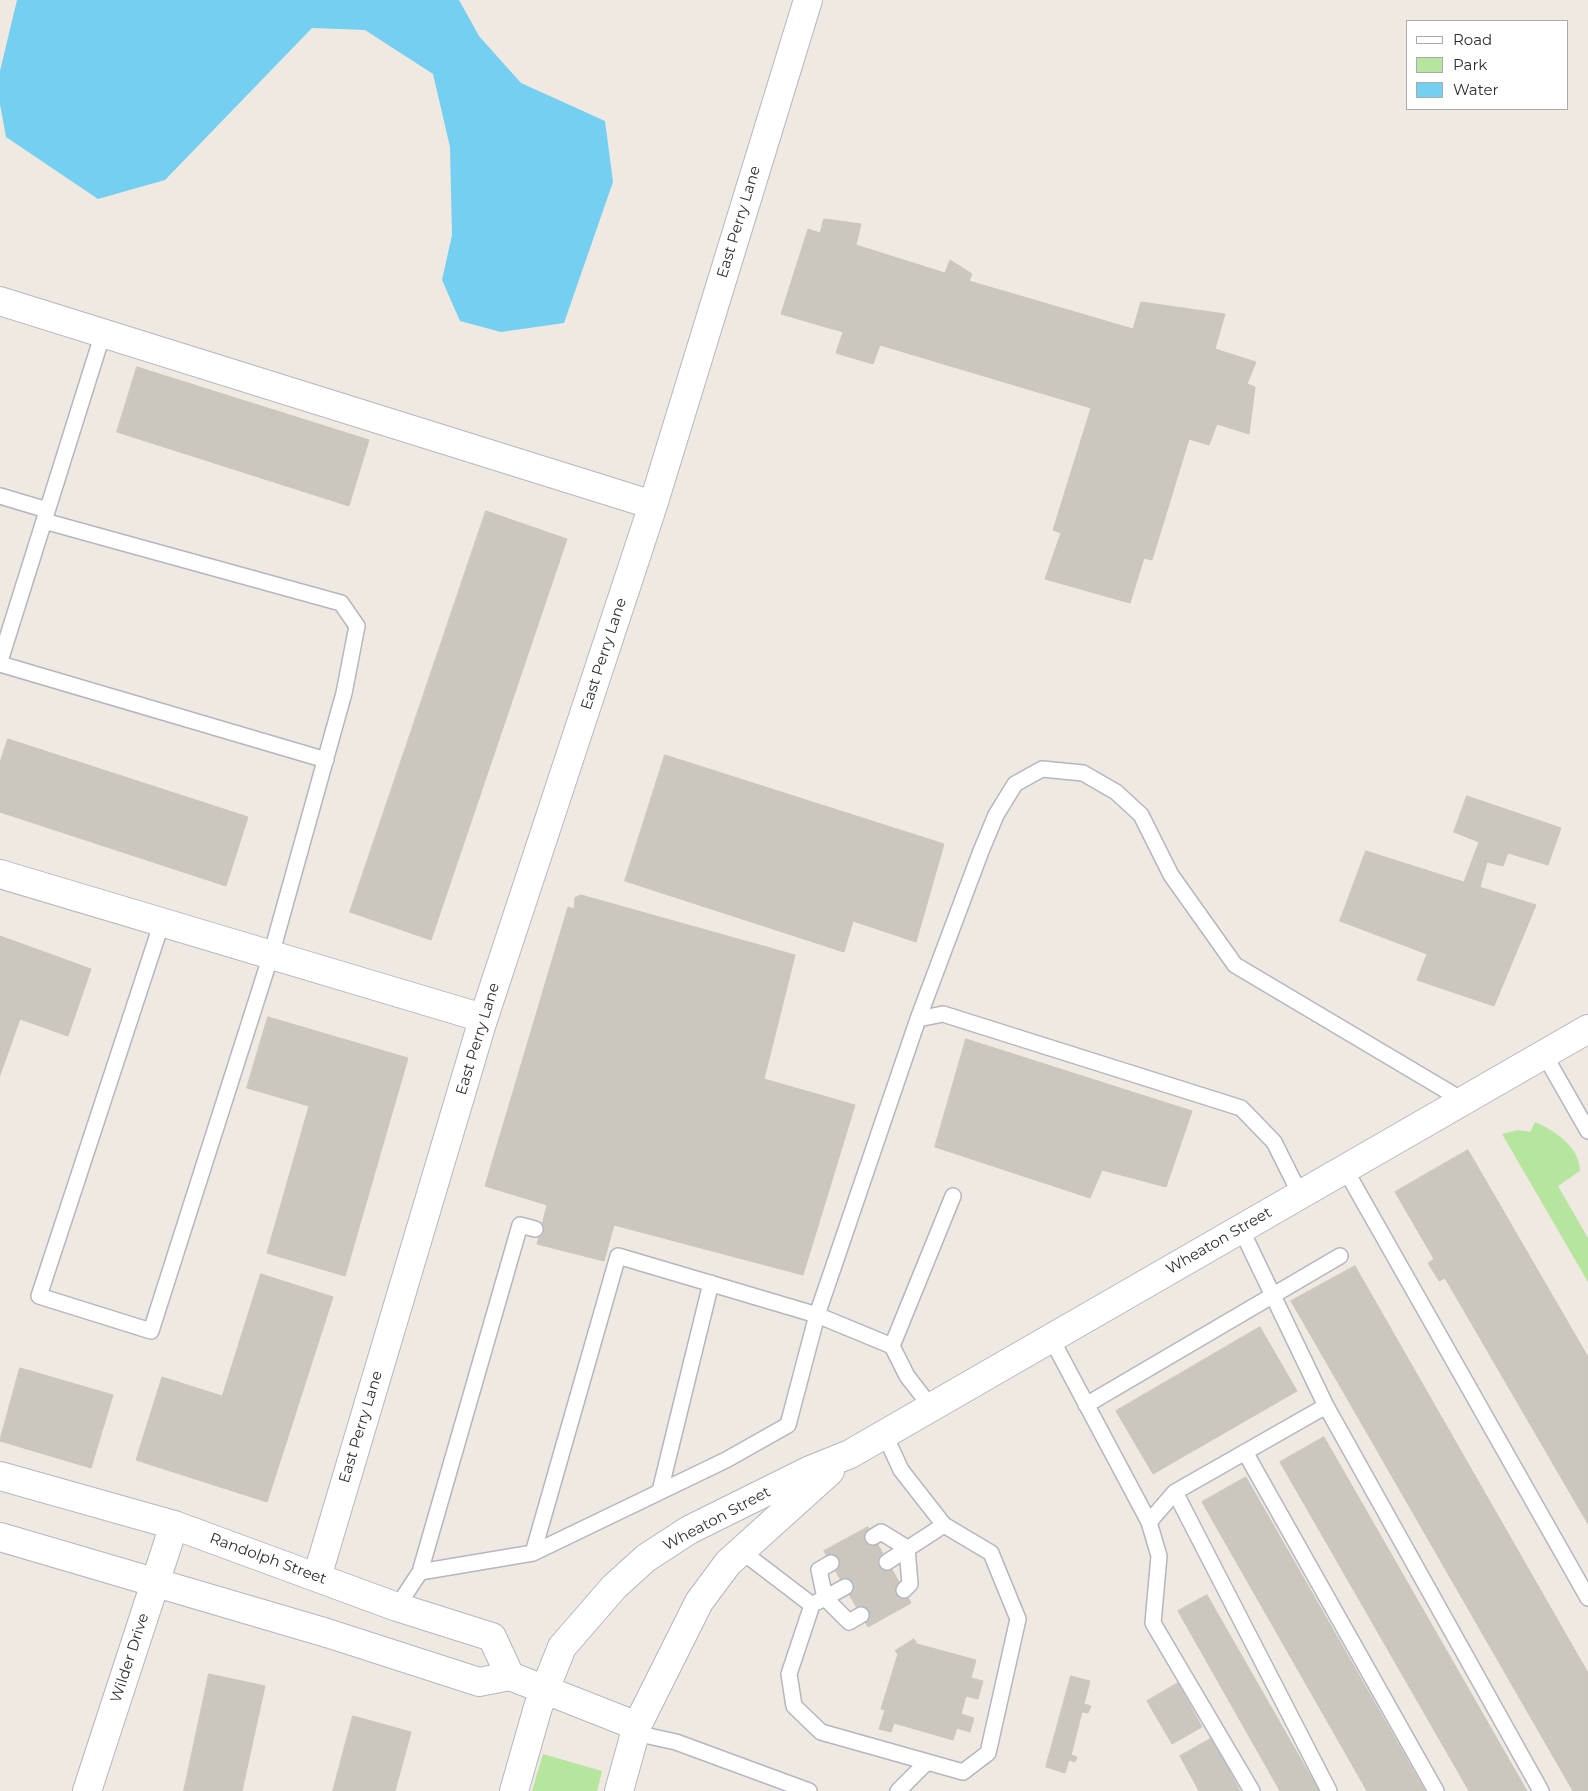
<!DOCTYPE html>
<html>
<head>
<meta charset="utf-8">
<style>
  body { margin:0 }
  #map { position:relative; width:1588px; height:1791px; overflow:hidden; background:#efe9e1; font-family:Montserrat,sans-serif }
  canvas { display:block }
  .legend { position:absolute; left:1406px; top:20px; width:162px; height:90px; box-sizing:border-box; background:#fff; border:1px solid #ababab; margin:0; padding:6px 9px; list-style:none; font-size:15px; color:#2e2e2e }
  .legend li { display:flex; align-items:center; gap:10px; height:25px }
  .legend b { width:25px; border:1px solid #ababab }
</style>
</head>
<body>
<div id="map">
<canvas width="1588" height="1791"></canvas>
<ul class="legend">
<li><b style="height:6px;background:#fff"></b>Road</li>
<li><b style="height:14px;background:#b6e59e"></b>Park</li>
<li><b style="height:14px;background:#75cff0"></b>Water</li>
</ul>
</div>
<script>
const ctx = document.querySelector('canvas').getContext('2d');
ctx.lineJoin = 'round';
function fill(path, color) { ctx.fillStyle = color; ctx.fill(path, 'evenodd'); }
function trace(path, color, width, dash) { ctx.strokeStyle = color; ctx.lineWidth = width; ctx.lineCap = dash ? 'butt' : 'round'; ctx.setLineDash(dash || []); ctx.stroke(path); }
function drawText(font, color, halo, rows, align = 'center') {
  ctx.font = font + ' Montserrat,sans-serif'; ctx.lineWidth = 4.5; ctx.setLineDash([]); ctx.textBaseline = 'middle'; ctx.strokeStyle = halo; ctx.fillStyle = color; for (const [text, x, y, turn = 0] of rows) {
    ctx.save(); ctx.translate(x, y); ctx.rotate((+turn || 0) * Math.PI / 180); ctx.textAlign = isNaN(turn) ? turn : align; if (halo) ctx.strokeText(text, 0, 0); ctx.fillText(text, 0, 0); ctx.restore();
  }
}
fill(new Path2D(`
  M1535,1122C1554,1130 1580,1147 1580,1171L1558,1186L1588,1238V1282L1502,1134L1518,1130L1530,1132Z
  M543,1754L602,1771L597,1791H532Z`), '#b6e59e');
fill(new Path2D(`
  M17,0H459L479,36L521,83L605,121L613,182L564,323L501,332L460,321L442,280L452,235L450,147L433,74L365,30L312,28L165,180L98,199L6,137L0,104V71Z`), '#75cff0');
const building = new Path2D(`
  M824,219L861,224L856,245L945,273L950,260L972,274L969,281L1133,329L1141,302L1225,314L1215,349L1256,362L1247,384L1255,387L1249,434L1217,424L1209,445L1189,439L1152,560L1144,558L1130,603L1045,579L1061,533L1053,530L1091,408L880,345L873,364L836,353L843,332L781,314L808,229L820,233Z
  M137,367L369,440L349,506L117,432Z
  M486,511L567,539L431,940L350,912Z
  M8,739L248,817L226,886L0,812V763Z
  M665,755L944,844L916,942L853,921L844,952L625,881Z
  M1467,796L1561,828L1548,865L1508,853L1503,866L1487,862L1480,887L1464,882L1479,842L1454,832Z
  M1366,851L1536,905L1494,1006L1417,980L1427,954L1340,921Z
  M581,895L795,955L764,1079L855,1105L803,1275L614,1225L604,1261L537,1244L547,1205L485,1186L568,907L574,909L575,898Z
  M0,936L91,969L68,1036L20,1019L0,1075Z
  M268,1017L408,1058L345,1276L267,1253L309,1106L247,1088Z
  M966,1039L1192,1111L1166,1187L1102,1170L1090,1198L935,1147Z
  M1468,1150L1588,1357V1524L1445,1278L1439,1281L1428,1263L1434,1259L1395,1192Z
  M1355,1266L1588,1673V1791H1573L1291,1301Z
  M261,1274L333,1297L267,1502L136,1460L162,1377L222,1396Z
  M1260,1327L1297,1391L1153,1474L1116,1411Z
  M20,1368L113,1395L91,1468L0,1441Z
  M1324,1437L1527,1791H1469L1280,1462Z
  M1246,1477L1425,1791H1367L1202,1502Z
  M868,1527L911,1603L868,1627L824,1551Z
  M1207,1595L1319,1791H1280L1178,1611Z
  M914,1639L917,1644L976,1660L971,1678L983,1681L978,1699L966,1696L961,1714L974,1718L970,1732L957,1728L953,1740L894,1723L891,1732L879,1729L885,1710L881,1709L898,1654L895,1651Z
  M209,1674L265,1686L242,1791H184Z
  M1071,1676L1090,1681L1084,1704L1091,1706L1088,1713L1082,1712L1071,1755L1077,1757L1075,1762L1069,1760L1065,1773L1046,1767Z
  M1178,1683L1202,1727L1172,1744L1147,1701Z
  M353,1716L411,1732L395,1791H333Z
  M1212,1738L1240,1791H1199L1180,1756Z`);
fill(building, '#cbc7bf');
trace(building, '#cbc5ba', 1);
const lane = new Path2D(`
  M0,496L47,510
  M44,521L341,603L357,626L344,693L271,955L151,1331L39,1296L162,922
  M0,661L103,333
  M0,664L326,760
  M918,1019L981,851L996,815L1015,784L1042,769L1083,773L1116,792L1141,815L1171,875L1235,965L1464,1101
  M1544,1054L1588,1131
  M1345,1169L1588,1598
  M1051,1338L1149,1522L1175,1492L1326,1406L1241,1229
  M892,1346L953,1196
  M1086,1405L1340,1256
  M1326,1406L1541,1791
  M1245,1452L1436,1791
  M660,1491L711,1283
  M1175,1492L1329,1791
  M1149,1522L1159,1556L1153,1623L1252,1791
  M873,1537L881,1532L907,1548L910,1584L904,1590
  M740,1550L812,1605L789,1674L794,1706L821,1732L963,1772L988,1753L1018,1619L991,1553L944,1525L901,1470L884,1433
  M533,1553L618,1256L817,1315L892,1346L907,1376L931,1407
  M887,1562L944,1525
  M420,1572L533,1553L726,1460L788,1425L817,1315L918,1019L943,1014L1241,1108L1274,1142L1300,1194
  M845,1587L825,1598L849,1622L861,1615
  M817,1602L825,1598L819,1570L831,1563
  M397,1607L420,1572L520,1225L535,1229
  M637,1726L644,1735L676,1742L809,1791
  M898,1791L926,1763`);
const street = new Path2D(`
  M0,301L653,505
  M0,874L476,1016L482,1023
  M317,1577L482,1023L653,505L808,0
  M87,1791L174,1525`);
const secondary = new Path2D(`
  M0,1476L174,1525L397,1607L492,1637L510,1676
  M0,1537L327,1633L479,1682L510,1676L637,1726
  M514,1791L538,1707L562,1647L614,1587L646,1558L689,1530L808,1471L850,1454L1588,1029
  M619,1791L637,1726L699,1602L728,1563L830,1471`);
trace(lane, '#b4b7c1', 18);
trace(street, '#b4b7c1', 30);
trace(secondary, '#b4b7c1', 30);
trace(lane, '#fff', 15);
trace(street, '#fff', 28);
trace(secondary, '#fff', 28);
drawText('15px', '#2e2e2e', '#fff', [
  ["East Perry Lane",739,222,-73],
  ["East Perry Lane",604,654,-72],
  ["East Perry Lane",478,1039,-73],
  ["Wheaton Street",1219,1241,-30],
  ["East Perry Lane",361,1427,-73],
  ["Wheaton Street",717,1519,-28],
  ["Randolph Street",268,1559,20],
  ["Wilder Drive",130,1658,-72]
]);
</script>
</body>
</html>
